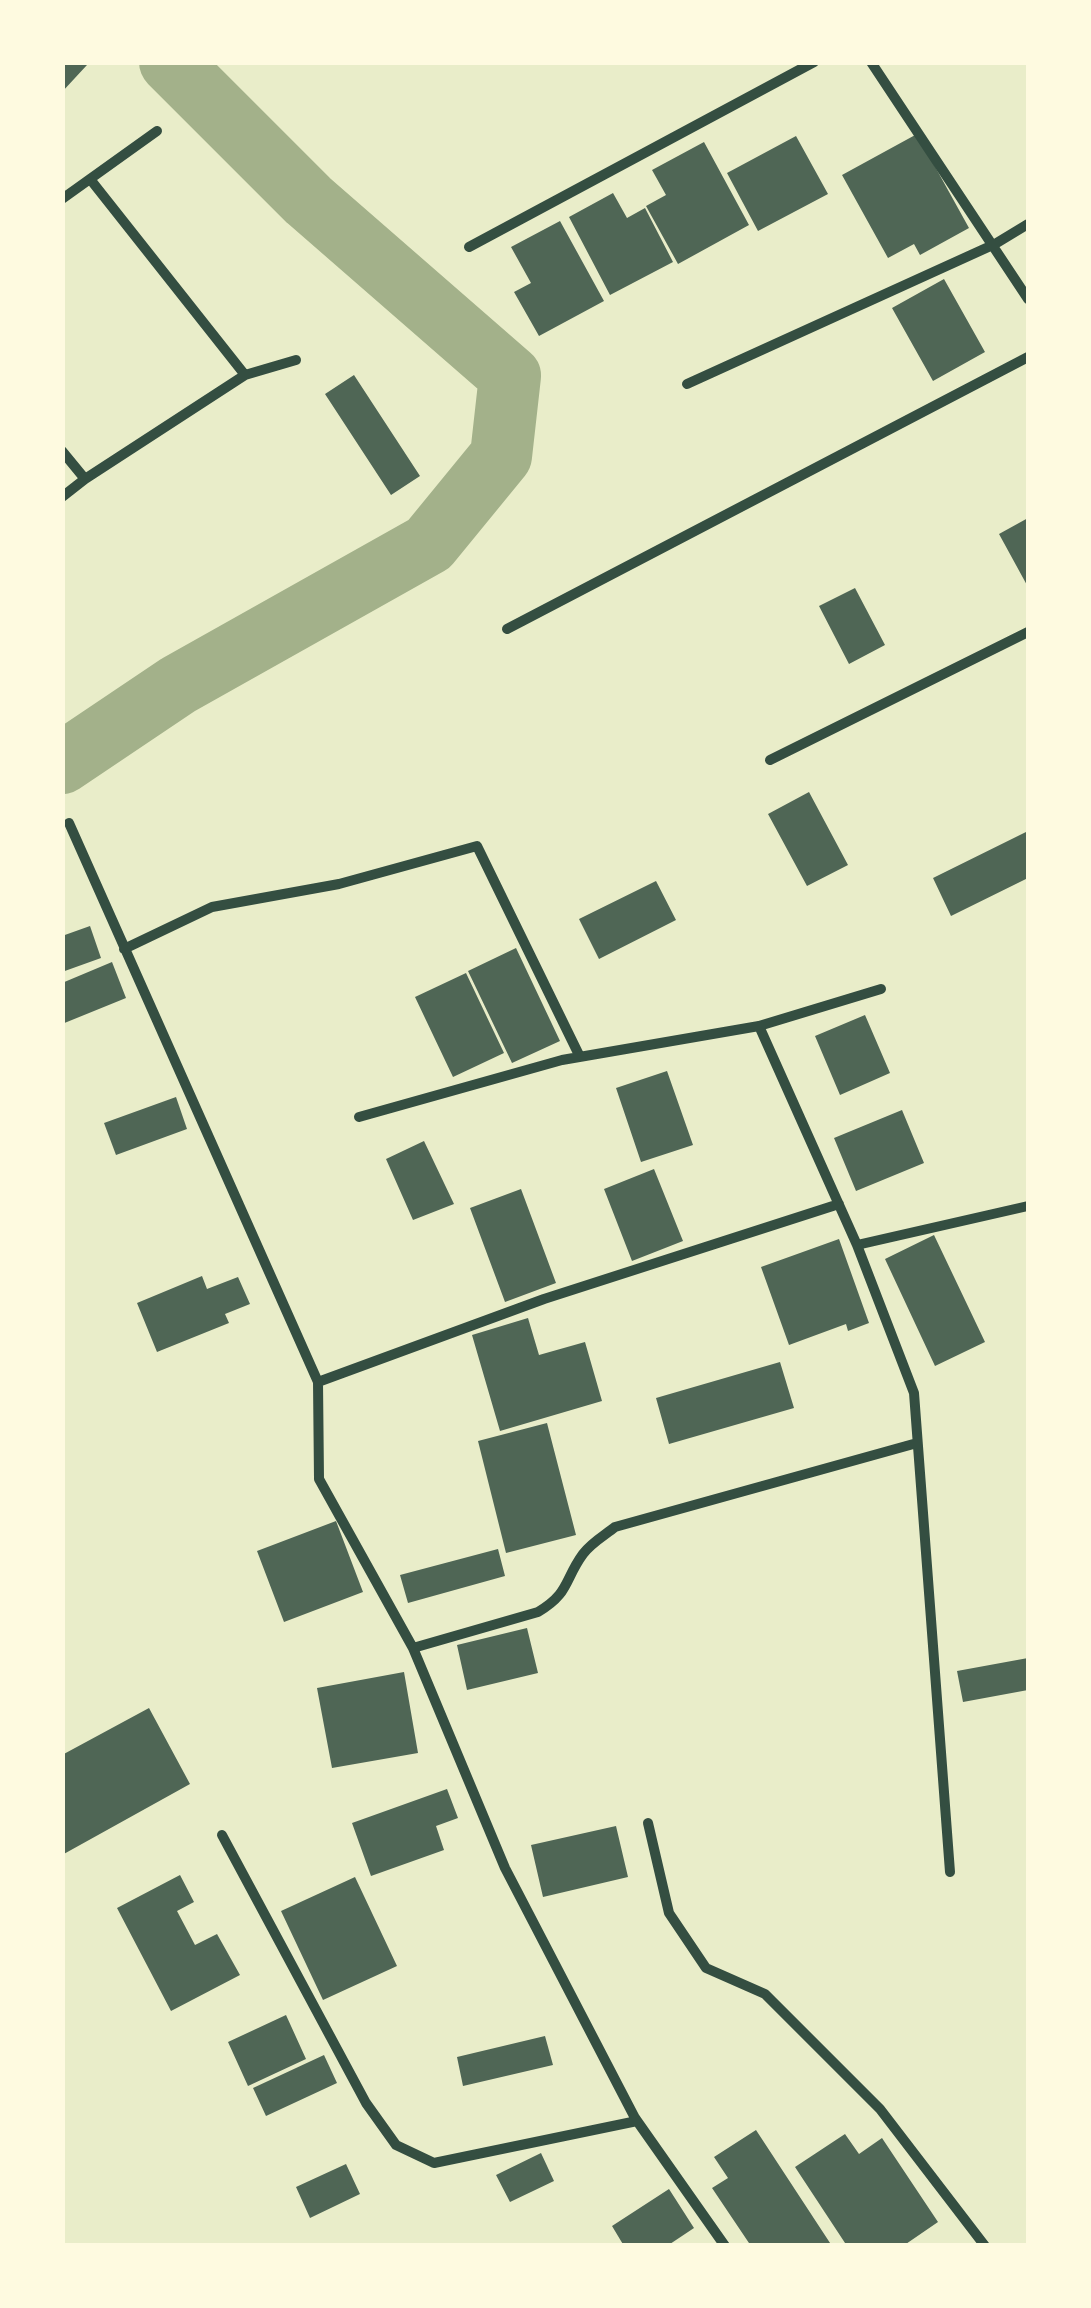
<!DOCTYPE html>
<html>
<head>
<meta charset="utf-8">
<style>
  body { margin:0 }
  #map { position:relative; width:1091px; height:2308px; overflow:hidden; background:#e9edc9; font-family:Roboto,sans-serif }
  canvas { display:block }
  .frame { position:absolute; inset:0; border:65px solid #fefae0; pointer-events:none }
</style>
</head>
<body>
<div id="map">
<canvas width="1091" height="2308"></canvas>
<div class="frame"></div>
</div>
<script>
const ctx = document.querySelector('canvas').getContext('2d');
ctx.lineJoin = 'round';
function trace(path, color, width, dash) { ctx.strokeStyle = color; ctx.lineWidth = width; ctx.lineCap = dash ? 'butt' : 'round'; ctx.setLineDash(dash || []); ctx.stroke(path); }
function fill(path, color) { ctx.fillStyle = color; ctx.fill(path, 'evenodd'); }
trace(new Path2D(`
  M62,763L178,685L429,544L501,456L510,376L308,200L170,62`), '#a3b18a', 62);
fill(new Path2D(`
  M62,62L87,65L62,92Z
  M917,134L969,228L920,255L914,244L888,258L842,175Z
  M796,136L828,194L758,231L727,173Z
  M704,142L749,225L678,264L646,206L666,195L652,170Z
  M613,193L627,218L645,208L673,262L610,295L569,217Z
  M560,221L604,301L539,336L514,292L531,283L511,247Z
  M944,279L985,352L933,381L892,308Z
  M354,375L420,476L391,495L325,394Z
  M1028,518V587L999,534Z
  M855,588L885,645L849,664L819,606Z
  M809,792L848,865L807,886L768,814Z
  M1028,831V878L951,916L933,878Z
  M656,881L676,920L599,959L579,919Z
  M90,926L101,958L62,972V936Z
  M516,948L560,1041L512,1063L468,971Z
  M112,962L126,998L62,1024V983Z
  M466,973L504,1053L453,1077L415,997Z
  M865,1015L890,1073L840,1095L815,1036Z
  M667,1071L693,1145L641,1162L616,1088Z
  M176,1097L187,1129L116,1155L104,1123Z
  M902,1110L924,1163L856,1191L834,1138Z
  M424,1141L454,1204L413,1220L386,1159Z
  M654,1169L683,1241L632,1261L604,1189Z
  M521,1189L556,1283L505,1302L470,1208Z
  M934,1235L985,1342L935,1366L885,1259Z
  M839,1239L869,1323L848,1331L846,1324L789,1345L761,1267Z
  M202,1276L207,1289L238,1277L250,1304L225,1314L229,1323L157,1352L137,1303Z
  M528,1318L539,1355L585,1342L602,1401L500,1431L472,1335Z
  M780,1362L794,1408L669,1444L656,1398Z
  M547,1423L576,1535L506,1553L478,1441Z
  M336,1521L363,1592L284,1622L257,1551Z
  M498,1549L505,1576L408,1603L400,1575Z
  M527,1628L538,1673L467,1690L457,1645Z
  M1028,1658V1690L963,1702L957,1671Z
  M404,1672L418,1753L332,1768L317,1688Z
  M149,1708L190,1784L62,1855V1755Z
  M447,1789L458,1818L436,1826L444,1850L371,1876L352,1823Z
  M616,1826L628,1877L543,1897L531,1845Z
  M180,1875L194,1902L177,1911L195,1945L217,1934L240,1975L171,2011L117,1908Z
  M355,1877L397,1966L323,2000L281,1911Z
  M286,2015L306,2059L248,2086L228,2042Z
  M545,2036L553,2065L463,2086L457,2057Z
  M324,2055L337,2083L266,2116L253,2088Z
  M756,2130L832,2246H751L712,2188L728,2178L714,2157Z
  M845,2134L859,2154L882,2138L938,2222L903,2246H847L795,2167Z
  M541,2153L554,2181L510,2202L496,2175Z
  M346,2164L360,2194L310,2218L296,2187Z
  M669,2189L694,2228L667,2246H624L612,2226Z`), '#4f6655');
trace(new Path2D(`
  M871,62L1028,299
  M90,179L245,375
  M62,199L157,131
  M469,247L814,62
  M687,384L995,244L1028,224
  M62,451L85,479
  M62,497L85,479L245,375L296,360
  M507,629L1028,357
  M770,760L1028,632
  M69,823L318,1382L319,1479L413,1648L505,1868L635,2118L725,2246
  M124,949L212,907L339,884L477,846L580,1057
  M759,1026L857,1245L914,1393L950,1872
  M359,1117L562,1060L759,1026L881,989
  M857,1245L1028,1206
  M318,1382L544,1299L839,1204
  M413,1648L538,1612C570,1593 564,1580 583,1554C591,1543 605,1535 615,1527L917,1443
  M648,1823L669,1913L706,1968L765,1994L880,2109L985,2246
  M222,1835L366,2103L396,2145L434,2163L637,2121`), '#344e41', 10);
</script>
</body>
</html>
